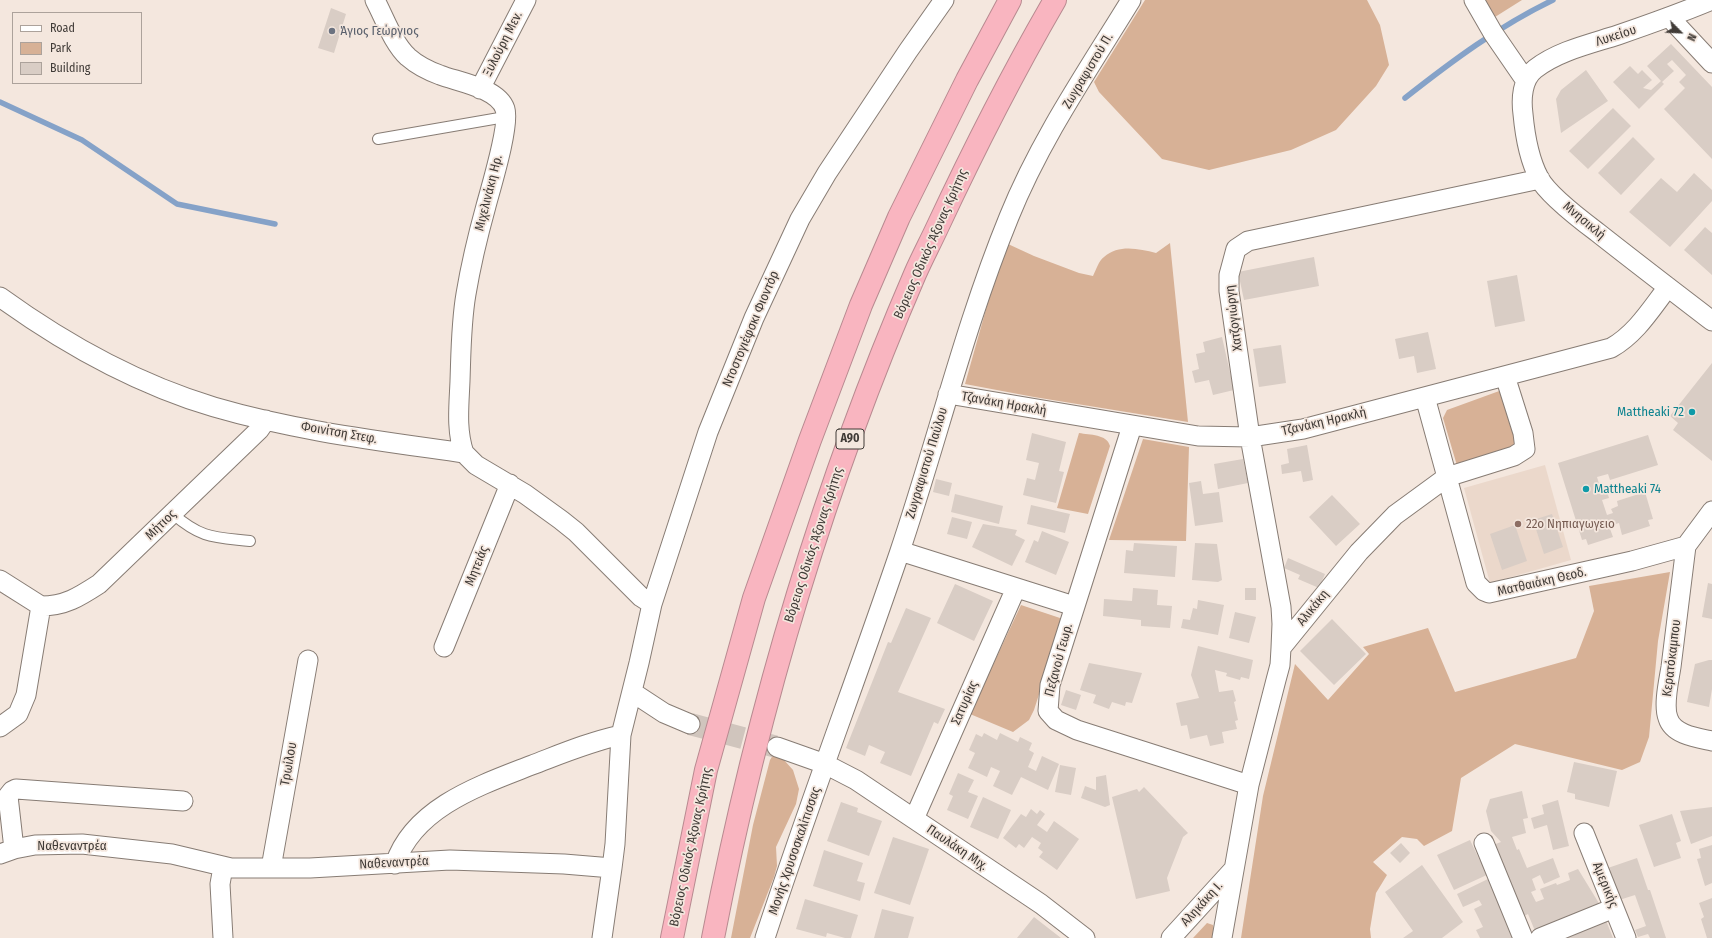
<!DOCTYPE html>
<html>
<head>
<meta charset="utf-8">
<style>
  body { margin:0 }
  #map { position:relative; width:1712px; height:938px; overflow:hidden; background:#f4e7de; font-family:"Fira Sans Condensed",sans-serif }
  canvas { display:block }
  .legend { position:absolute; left:12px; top:12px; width:130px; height:72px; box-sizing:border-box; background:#f4e7de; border:1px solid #aca29b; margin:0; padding:5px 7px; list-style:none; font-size:12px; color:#403b37 }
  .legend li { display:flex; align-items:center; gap:8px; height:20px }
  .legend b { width:20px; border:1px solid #aca29b }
  .north { position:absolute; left:1660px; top:12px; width:40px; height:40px; -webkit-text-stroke:3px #f4e7de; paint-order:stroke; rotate:114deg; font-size:11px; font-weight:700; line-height:16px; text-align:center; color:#403b37 }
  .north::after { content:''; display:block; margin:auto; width:14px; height:18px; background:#403b37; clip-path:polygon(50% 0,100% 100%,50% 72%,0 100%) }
</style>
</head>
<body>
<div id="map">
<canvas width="1712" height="938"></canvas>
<ul class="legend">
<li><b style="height:5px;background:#fff"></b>Road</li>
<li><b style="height:11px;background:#d7b196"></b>Park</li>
<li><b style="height:11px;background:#d9cdc5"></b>Building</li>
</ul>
<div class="north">N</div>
</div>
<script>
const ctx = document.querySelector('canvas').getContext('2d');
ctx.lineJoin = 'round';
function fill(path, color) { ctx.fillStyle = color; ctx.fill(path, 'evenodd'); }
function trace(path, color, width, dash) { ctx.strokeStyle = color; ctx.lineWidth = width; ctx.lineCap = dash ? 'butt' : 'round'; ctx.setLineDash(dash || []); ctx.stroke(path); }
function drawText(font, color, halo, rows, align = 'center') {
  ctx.font = font + ' "Fira Sans Condensed",sans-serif'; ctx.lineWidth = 3.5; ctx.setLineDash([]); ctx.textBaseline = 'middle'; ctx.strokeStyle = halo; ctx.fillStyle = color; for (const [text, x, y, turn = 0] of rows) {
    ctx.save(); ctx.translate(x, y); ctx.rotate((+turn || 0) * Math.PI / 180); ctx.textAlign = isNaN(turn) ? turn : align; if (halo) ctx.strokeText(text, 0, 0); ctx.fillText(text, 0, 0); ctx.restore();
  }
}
fill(new Path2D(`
  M1545,465L1571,560L1490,583L1464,488Z`), '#ebd8cb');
fill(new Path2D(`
  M1145,0H1367L1380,25L1389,65L1376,86L1336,130L1291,150L1209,170L1162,159L1099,92L1094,82Z
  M1485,0H1522L1495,17Z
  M1170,243L1188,422L1034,397L965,384L990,295L1008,244L1034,256L1079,273L1093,276C1096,270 1099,260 1104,257C1119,244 1139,249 1156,253Z
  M1502,390L1518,440L1514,447L1458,469L1443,418L1447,410Z
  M1079,433C1090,435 1107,434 1110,446L1088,514L1057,508Z
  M1143,439L1189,447L1186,541L1109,540Z
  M1670,572L1658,641L1649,737L1640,762L1622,770L1515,744L1461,778L1452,831L1424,846L1417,839L1402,837L1373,862L1387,875L1376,893L1370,929L1371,938H1241L1263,796L1295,664L1328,700L1369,654L1363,647L1428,628L1455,692L1576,658L1594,611L1589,586Z
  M1021,605L1060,618L1062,622L1034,710L1029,720L1013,732L970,714Z
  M773,755L784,760L793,770L799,789L796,804L776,847L777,866L774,877L750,938H731L753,825L770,760Z
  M1207,923L1213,925L1214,930L1212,938H1193Z`), '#d7b196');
trace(new Path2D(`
  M1405,98C1452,61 1499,26 1553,0
  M0,102L82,140L177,204L275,224`), '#85a2c8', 5.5);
fill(new Path2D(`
  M331,8L346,14L334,53L318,48Z
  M1671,44L1712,87V159L1664,109L1685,88L1679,82L1686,75L1672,60L1667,64L1674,71L1662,82L1664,84L1639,109L1613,82L1630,66L1638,74L1642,70L1652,80L1643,88L1651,90L1661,81L1647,66Z
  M1586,70L1608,101L1561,133L1556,99L1561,90Z
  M1613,108L1631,126L1588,169L1569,151Z
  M1633,137L1655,159L1621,195L1598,173Z
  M1694,173L1712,190V201L1670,247L1629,212L1661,178L1677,192Z
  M1705,227L1712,233V275L1684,250Z
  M1314,257L1319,286L1244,300L1238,272Z
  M1517,275L1525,321L1495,327L1487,281Z
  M1428,332L1436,369L1417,373L1414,356L1399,359L1395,339Z
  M1222,337L1234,390L1213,395L1209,380L1195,383L1192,371L1199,369L1196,354L1205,352L1203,342Z
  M1281,345L1286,383L1259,387L1253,349Z
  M1712,363V461L1673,430L1678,423L1670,416Z
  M1032,433L1066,442L1059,471L1064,472L1056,503L1023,495L1027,478L1035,480L1039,463L1026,460Z
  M1648,435L1658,465L1610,480L1608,474L1597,477L1600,487L1605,485L1609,498L1602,500L1607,515L1613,513L1611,509L1618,506L1617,501L1645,492L1653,519L1648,520L1650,526L1622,535L1619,523L1609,526L1613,537L1588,545L1586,539L1582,540L1558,463Z
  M1307,445L1313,480L1303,482L1301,471L1282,474L1281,465L1289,463L1287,449Z
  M1243,459L1248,483L1218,489L1214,464Z
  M936,479L952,483L949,496L933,492Z
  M1201,481L1203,494L1219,492L1223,522L1195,526L1189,483Z
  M955,494L1003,506L999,524L951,512Z
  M1332,495L1360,524L1336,546L1309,517Z
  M1031,505L1070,514L1065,533L1027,524Z
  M1552,514L1563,547L1544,554L1533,520Z
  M952,517L972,522L967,539L947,534Z
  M983,524L1017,530L1015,535L1025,540L1012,566L972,547Z
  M1515,525L1527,561L1502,570L1490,534Z
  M1042,531L1069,542L1056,575L1025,562L1034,540L1038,542Z
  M1134,543L1177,546L1175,577L1124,573L1126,550L1133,551Z
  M1195,543L1217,544L1222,580L1218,582L1192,580Z
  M1288,558L1325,574L1319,588L1298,579L1300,575L1284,568Z
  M1708,583L1712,584V619L1702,617Z
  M955,584L993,601L974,641L937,623Z
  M1133,588L1158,590L1157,605L1172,606L1170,628L1141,626V620L1103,616L1104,599L1132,601Z
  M1245,588H1256V600H1245Z
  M1198,600L1224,605L1218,635L1181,628L1183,619L1190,620L1193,608L1197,609Z
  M906,608L931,618L898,692L945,709L938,724L934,722L911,776L880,763L885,752L869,745L865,756L846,748L888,642L891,643Z
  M1235,612L1256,617L1249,643L1229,638Z
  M1332,619L1366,654L1334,685L1300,651Z
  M1198,646L1253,660L1249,679L1241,677L1240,680L1226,676L1227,673L1215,670L1219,692L1233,690L1236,701L1234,702L1238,720L1235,721L1237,729L1222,732L1224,743L1210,746L1207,735L1190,739L1187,725L1181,726L1176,703L1199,698L1191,675Z
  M1709,660H1712V689L1709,707L1687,702L1695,664Z
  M1089,663L1142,673L1132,703L1126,702L1125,706L1112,702L1109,709L1093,703L1096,695L1080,690Z
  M1066,690L1081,695L1076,710L1061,705Z
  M984,733L997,740L1000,733L1018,742L1020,737L1032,743L1029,750L1034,753L1028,767L1036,771L1042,756L1059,764L1048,790L1021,777L1012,795L993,786L1000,771L991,767L987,777L968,768L975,753L969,750L976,734L982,737Z
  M1574,762L1617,771L1609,807L1575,799V794L1567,792Z
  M1060,765L1076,768L1071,795L1055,792Z
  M958,773L974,780L968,792L978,796L968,819L947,810L953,796L949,794Z
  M1106,775L1110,805L1105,807L1081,798L1085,786L1096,790V777Z
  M1144,787L1188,833L1183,837L1167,878L1170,891L1136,899L1112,797L1137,789L1139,792Z
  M1522,791L1528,818L1523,819L1526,833L1512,837L1517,850L1519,849L1527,868L1553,858L1560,877L1544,884L1540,875L1532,879L1536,890L1531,892L1536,902L1544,899L1540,889L1556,883L1557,885L1570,880L1568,873L1578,869L1600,905L1535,931L1528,914L1522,917L1493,845L1501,842L1491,831L1486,811L1490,799Z
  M983,797L1011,810L998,839L970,827Z
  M1558,800L1569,846L1553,850L1547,825L1534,829L1531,818L1544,814L1542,805Z
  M841,802L858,808L857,812L882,821L869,856L827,841Z
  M1712,807V836L1691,844L1680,811Z
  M1031,809L1037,814L1040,810L1045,814L1037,825L1047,832L1054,821L1079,839L1057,870L1039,857L1043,852L1038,848L1041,843L1032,837L1024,848L1019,844L1016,848L1003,838L1021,814L1026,817Z
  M1672,814L1681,841L1676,843L1681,858L1654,867L1639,825Z
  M893,837L929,849L910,905L874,893Z
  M1470,840L1480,861L1483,860L1489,874L1454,890L1437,855Z
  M1401,843L1410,853L1400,863L1390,853Z
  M1712,845V883L1705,886L1697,859L1701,858L1699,849Z
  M824,850L863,863L857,881L865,883L860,901L813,886Z
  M1637,858L1648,890H1650L1666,938H1650L1648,934L1638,937L1635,930L1646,926L1635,895L1616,901L1605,869Z
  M1422,865L1463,922L1442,938H1403L1413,931L1385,892Z
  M1488,879L1515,938H1480L1476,930L1483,927L1474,909L1482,905L1479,900L1463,907L1457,894Z
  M1712,898V938H1707L1701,919L1704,917L1699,903Z
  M805,899L858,915L851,938H845L827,933L826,937L796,929Z
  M882,909L914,917L908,938H874Z
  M1034,917L1061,938H1017Z
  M1605,918L1613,938H1561Z`), '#d9cdc5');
trace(new Path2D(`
  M690,724L777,747`), '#d0c5bd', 22, [22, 11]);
const service = new Path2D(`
  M378,139L505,117
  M173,514C202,539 214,537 250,541`);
const minor = new Path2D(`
  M375,0C385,19 393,43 408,57C417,65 429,71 440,75C458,82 498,88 505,109C510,125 491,187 486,206C478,235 471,264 466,294C461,323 461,352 460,381C459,406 456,430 464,453
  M1474,0L1493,33L1526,81
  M1712,0C1681,13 1650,24 1618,35C1590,44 1558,51 1535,69C1522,79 1521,99 1523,114C1525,136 1529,159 1539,178C1548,195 1581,220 1597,232C1635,262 1673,291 1712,321
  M1670,18L1712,63
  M480,89L526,0
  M0,297C65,344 137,384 214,407C296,431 381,441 464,453L476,465L525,494L561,520L576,532L641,597L652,604
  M948,394L1198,436L1250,437L1303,429L1611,348C1636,334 1651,309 1668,287
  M1425,397L1476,583L1484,591L1489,593L1632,561L1686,546L1712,511
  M1132,426L1050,685L1048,711L1056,720L1077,730L1249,785
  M1686,546C1681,586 1676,626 1671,667C1669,680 1663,705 1668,718C1673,735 1698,738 1712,741
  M900,551L1074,606
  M0,580L41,606
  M41,606C65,606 79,597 99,584L259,430L266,420
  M444,647L510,484
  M1281,648L1282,624L1281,607L1250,437L1229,291V275L1236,249L1248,241L1540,179
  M632,692L664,713L690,724
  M0,727L18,714L26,695L41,606
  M777,747L825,764L856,780L1041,904L1085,938
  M914,819L1016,588
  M1584,833L1626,938
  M1484,843L1523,938
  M14,849L8,796L12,791L16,789L183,801
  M0,854L14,849L35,845L82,844L172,854L231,868H310L450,860L564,864L612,868L615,844L621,735L639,663L652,604L708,432L754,318L800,219L827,173L908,51L944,0
  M395,864C414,807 481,785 532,765C561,754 589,742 621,735
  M271,868L308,660
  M223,938L220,884L223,867
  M602,938L612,868
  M765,938C807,809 855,683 899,554C937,442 964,327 1009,217C1040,140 1088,70 1131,0
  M1171,938L1233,870
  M1222,938L1249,785L1276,680L1280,665L1281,648L1359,552L1395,515L1447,477L1514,456L1525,449L1523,433L1505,376
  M1540,938L1614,908`);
const motorway = new Path2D(`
  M672,938L706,770L754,598L810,440L861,305L899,217L967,80L1010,0
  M713,938C757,710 823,487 915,274C922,258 930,243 937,228C973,151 1012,74 1055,0`);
trace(service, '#877c74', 12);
trace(minor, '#877c74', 21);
trace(motorway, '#b88a90', 24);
trace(service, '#fff', 10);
trace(minor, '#fff', 19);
trace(motorway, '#f9b5c0', 22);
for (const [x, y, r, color] of [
  [332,31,4,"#6b7280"],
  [1692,412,4,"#0f9aa8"],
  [1586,489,4,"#0f9aa8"],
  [1518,524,4,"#8d6e63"]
]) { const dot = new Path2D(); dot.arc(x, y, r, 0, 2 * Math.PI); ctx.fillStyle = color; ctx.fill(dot); trace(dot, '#f4e7de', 1.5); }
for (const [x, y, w] of [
  [850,439,28]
]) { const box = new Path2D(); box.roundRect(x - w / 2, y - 10, w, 20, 3); ctx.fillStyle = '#f4e7de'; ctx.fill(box); trace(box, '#403b37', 1); }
drawText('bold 12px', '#403b37', null, [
  ["Α90",850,439]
]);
drawText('13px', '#5b616d', '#f4e7de', [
  ["Άγιος Γεώργιος",340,31]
], 'left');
drawText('13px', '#403b37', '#f4e7de', [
  ["Λυκείου",1616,36,-18],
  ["Ξυλούρη Μεν.",503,44,-63],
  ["Ζωγραφιστού Π.",1088,71,-59],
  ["Μιχελινάκη Ηρ.",489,193,-76],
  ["Μνησικλή",1584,221,40],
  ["Βόρειος Οδικός Άξονας Κρήτης",931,244,-66],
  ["Χατζογιώργη",1234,318,-97],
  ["Ντοστογιέφσκι Φιοντόρ",751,329,-67],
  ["Τζανάκη Ηρακλή",1004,404,10],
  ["Τζανάκη Ηρακλή",1324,422,-13],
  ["Φοινίτση Στεφ.",339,433,10],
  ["Ζωγραφιστού Παύλου",927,463,-73],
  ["Μήτιος",161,525,-44],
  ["Βόρειος Οδικός Άξονας Κρήτης",814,545,-72],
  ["Μητειάς",477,566,-68],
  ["Ματθαιάκη Θεοδ.",1542,582,-13],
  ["Αλικάκη",1313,608,-51],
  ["Κερατόκαμπου",1672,658,-83],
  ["Πεζανού Γεωρ.",1059,660,-75],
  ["Σατυρίας",965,703,-66],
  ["Τρωίλου",289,764,-80],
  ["Ναθεναντρέα",72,846],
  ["Βόρειος Οδικός Άξονας Κρήτης",691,847,-78],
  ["Παυλάκη Μιχ.",957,848,34],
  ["Μονής Χρυσοσκαλίτισσας",795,851,-71],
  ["Ναθεναντρέα",394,863,-3],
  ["Αμερικής",1605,885,68],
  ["Αληκάκη Ι.",1202,904,-48]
]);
drawText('13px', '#0d838f', '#f4e7de', [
  ["Mattheaki 72",1684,412],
  ["Mattheaki 74",1594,489,"left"]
], 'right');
drawText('13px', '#785e54', '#f4e7de', [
  ["22ο Νηπιαγωγειο",1526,524]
], 'left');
</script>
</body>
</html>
